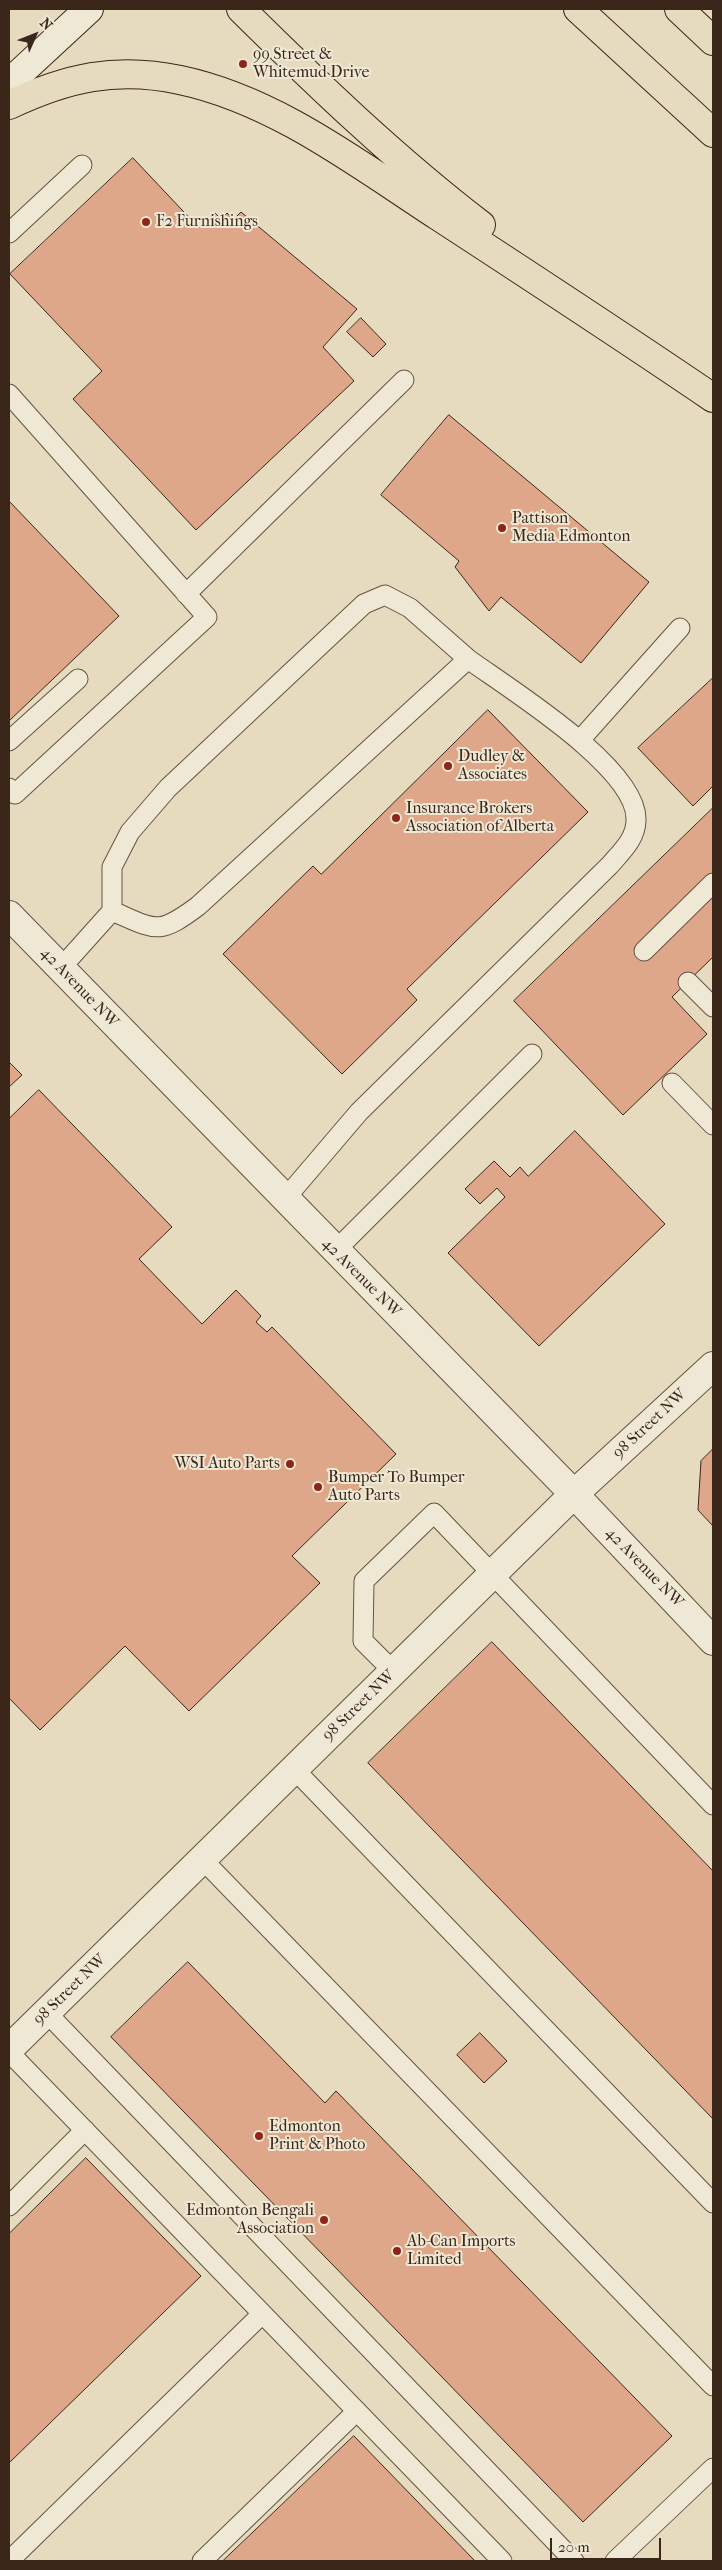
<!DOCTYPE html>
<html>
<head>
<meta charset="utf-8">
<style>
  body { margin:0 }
  #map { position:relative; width:722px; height:2570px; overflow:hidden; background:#e6dbbe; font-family:"IM FELL French Canon",serif }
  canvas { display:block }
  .frame { position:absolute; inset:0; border:10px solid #3b261a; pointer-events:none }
  .north { position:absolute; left:10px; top:10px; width:50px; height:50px; -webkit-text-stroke:4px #efe8d5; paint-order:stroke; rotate:46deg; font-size:14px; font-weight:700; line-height:20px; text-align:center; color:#3b261a }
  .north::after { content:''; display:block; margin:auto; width:18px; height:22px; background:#3b261a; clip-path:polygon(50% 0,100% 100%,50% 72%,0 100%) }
  .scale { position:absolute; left:550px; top:2538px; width:111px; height:22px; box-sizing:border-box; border:2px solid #3b261a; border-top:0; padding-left:6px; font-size:15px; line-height:18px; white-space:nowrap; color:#3b261a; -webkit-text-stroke:4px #efe8d5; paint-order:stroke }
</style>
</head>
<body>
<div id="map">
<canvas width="722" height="2570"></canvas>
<div class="frame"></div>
<div class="north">N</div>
<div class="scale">20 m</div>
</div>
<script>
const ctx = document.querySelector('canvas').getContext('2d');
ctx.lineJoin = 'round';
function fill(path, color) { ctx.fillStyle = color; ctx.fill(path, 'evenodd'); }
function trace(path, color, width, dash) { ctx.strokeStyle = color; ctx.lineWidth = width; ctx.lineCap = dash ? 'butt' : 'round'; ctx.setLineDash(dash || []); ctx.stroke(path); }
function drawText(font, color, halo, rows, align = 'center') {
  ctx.font = font + ' "IM FELL French Canon",serif'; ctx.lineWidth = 4; ctx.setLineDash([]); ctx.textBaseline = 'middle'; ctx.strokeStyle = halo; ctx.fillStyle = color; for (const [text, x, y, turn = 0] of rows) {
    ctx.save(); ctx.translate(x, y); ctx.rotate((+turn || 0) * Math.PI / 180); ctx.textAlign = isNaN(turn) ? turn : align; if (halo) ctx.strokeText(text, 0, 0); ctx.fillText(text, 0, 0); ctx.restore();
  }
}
const building = new Path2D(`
  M133,158L199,228L215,213L221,219L227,213L233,220L241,212L357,309L323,347L354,381L196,530L73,399L102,371L10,274Z
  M361,318L386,344L373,357L347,332Z
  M449,415L649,582L581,663L501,597L489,611L455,567L459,561L381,495Z
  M9,501L119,616L9,721Z
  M713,678V786L693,806L638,748Z
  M488,710L588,812L407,989L417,1000L342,1074L223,954L313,866L321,874Z
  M713,808V957L672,997L707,1034L623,1115L514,1001Z
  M9,1062L22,1075L9,1087Z
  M39,1090L172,1227L139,1259L202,1324L236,1290L261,1316L256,1322L267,1332L272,1327L396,1454L292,1556L320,1583L189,1711L125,1646L40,1730L9,1698V1119Z
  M575,1131L665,1224L539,1346L448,1253L505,1197L497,1188L480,1204L465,1189L494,1161L510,1177L520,1167L528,1176Z
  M713,1449V1526L698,1510L701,1461Z
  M492,1642L713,1871V2119L368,1763Z
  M188,1962L325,2103L336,2091L672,2436L583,2522L111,2037Z
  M480,2033L507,2061L484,2083L457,2055Z
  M86,2158L201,2276L9,2463V2234Z
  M354,2436L475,2561H223Z`);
fill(building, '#dea789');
trace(building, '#3b261a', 1);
const lane = new Path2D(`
  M9,233L82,165
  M9,394L207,617L15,794L9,788
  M186,594L404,380
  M580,740L680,628
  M9,741L78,679
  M112,911V867L130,832L168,788L364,604L385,595L410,608L468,659
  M644,951L713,883
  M60,969L112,911C156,930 158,936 198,906L468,659C508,688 638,768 636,820C636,839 621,852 610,865L359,1112L284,1200
  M688,982L713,1007
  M672,1083L713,1125
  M335,1251L532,1054
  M394,1672L363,1641L364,1581L434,1513L713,1805
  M295,1770L713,2203
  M203,1860L713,2386
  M47,2013L574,2561
  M9,2052L502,2561
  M9,2206L85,2130
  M9,2561L262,2314
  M202,2561L357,2411
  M615,2561L713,2468`);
const street = new Path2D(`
  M9,915L574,1494L713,1641
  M9,2049L574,1494L713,1366`);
const secondary = new Path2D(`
  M9,83L89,9`);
const highway = new Path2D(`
  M241,9C318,85 395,159 481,225
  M578,9L713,133
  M679,9L713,41
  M9,105C66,78 116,66 180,80C275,100 358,164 438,216C530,276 622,336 713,398`);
trace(lane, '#665343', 21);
trace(street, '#665343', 30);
trace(secondary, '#3b261a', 30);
trace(highway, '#3b261a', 30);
trace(lane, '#efe8d5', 19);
trace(street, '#efe8d5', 28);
trace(secondary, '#efe8d5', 28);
trace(highway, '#e6dbbe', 28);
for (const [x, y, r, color] of [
  [243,64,5,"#8f2418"],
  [146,222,5,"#8f2418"],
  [502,528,5,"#8f2418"],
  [448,766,5,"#8f2418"],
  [396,818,5,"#8f2418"],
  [290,1464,5,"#8f2418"],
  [318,1487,5,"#8f2418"],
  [259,2136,5,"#8f2418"],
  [324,2220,5,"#8f2418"],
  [397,2251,5,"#8f2418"]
]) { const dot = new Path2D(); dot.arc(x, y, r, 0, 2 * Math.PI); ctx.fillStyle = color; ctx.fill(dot); trace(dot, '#efe8d5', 2); }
drawText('16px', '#3b261a', '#efe8d5', [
  ["99 Street &",253,55],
  ["Whitemud Drive",253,73],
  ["F2 Furnishings",156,222],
  ["Pattison",512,519],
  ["Media Edmonton",512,537],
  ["Dudley &",458,757],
  ["Associates",458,775],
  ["Insurance Brokers",406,809],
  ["Association of Alberta",406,827],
  ["WSI Auto Parts",280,1464,"right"],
  ["Bumper To Bumper",328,1478],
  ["Auto Parts",328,1496],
  ["Edmonton",269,2127],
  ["Print & Photo",269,2145],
  ["Edmonton Bengali",314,2211,"right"],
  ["Association",314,2229,"right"],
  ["Ab-Can Imports",407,2242],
  ["Limited",407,2260]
], 'left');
drawText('16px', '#3b261a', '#efe8d5', [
  ["42 Avenue NW",79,988,46],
  ["42 Avenue NW",361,1278,45],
  ["98 Street NW",650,1424,-43],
  ["42 Avenue NW",644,1568,46],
  ["98 Street NW",359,1706,-44],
  ["98 Street NW",70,1990,-44]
]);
</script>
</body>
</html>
